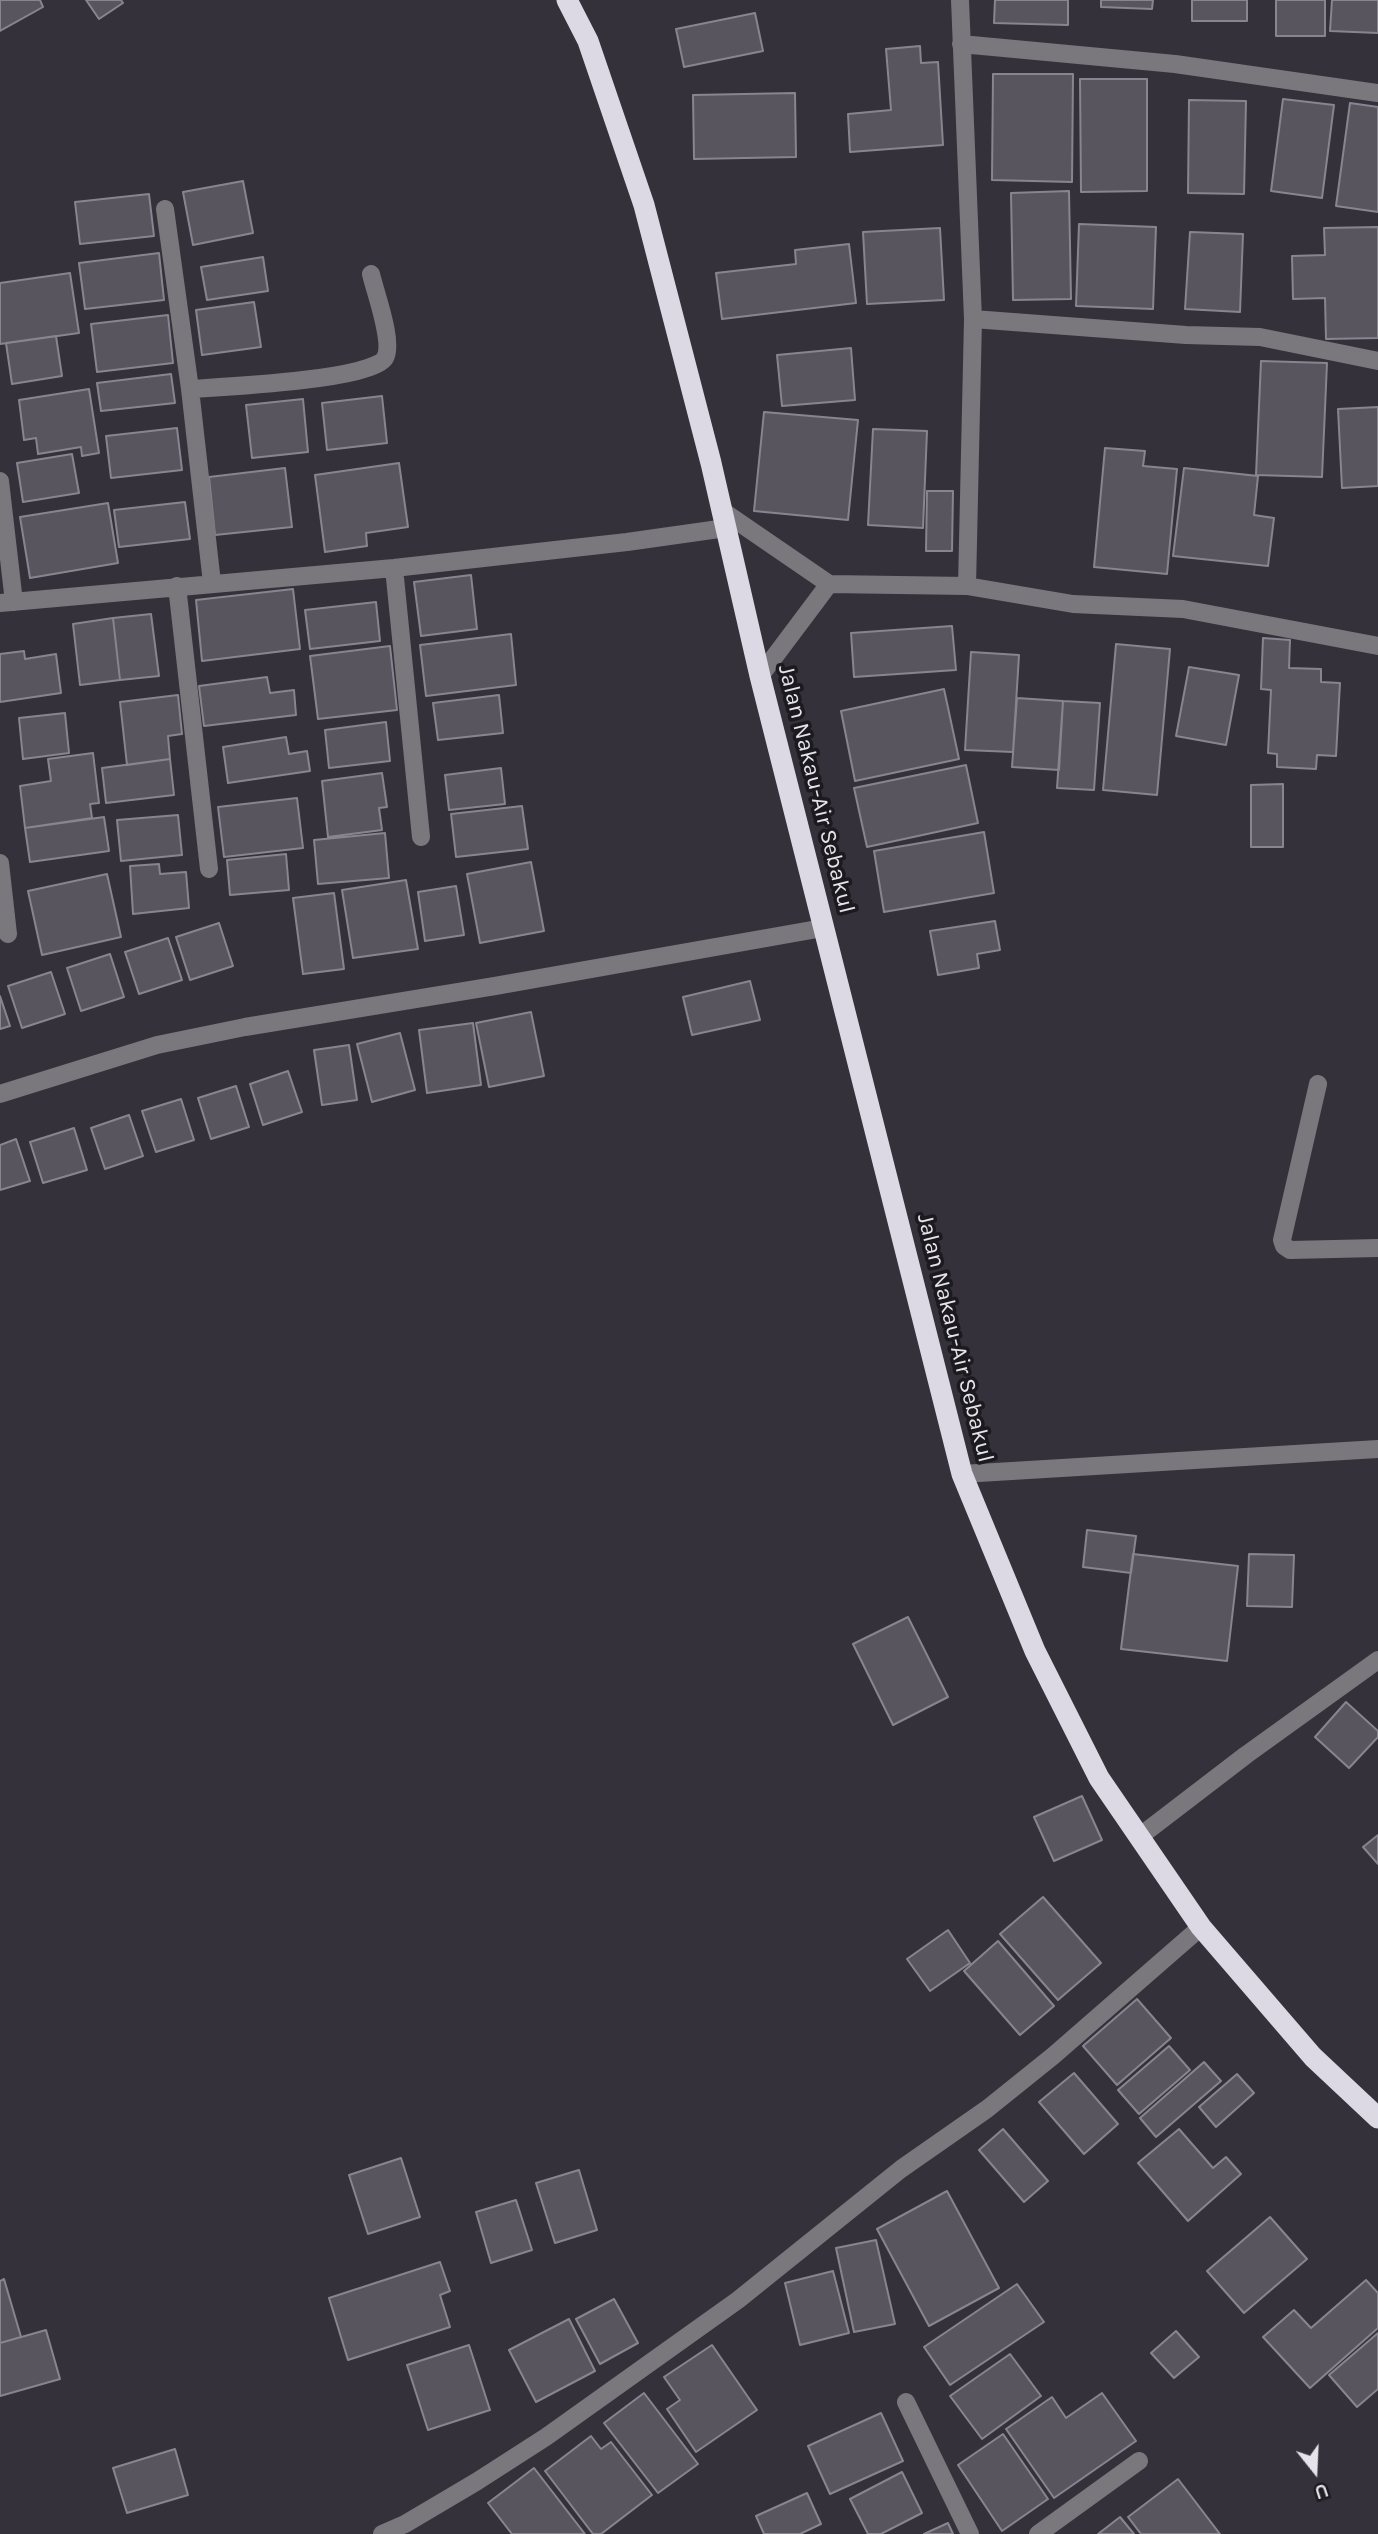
<!DOCTYPE html>
<html>
<head>
<meta charset="utf-8">
<style>
  body { margin:0 }
  #map { position:relative; width:1378px; height:2534px; overflow:hidden; background:#34313a; font-family:Karla,sans-serif }
  canvas { display:block }
  .north { position:absolute; left:1280px; top:2436px; width:70px; height:70px; -webkit-text-stroke:5px #1b1a1e; paint-order:stroke; rotate:162deg; font-size:19px; font-weight:700; line-height:28px; text-align:center; color:#e6e4ea }
  .north::after { content:''; display:block; margin:auto; width:24px; height:32px; background:#e6e4ea; clip-path:polygon(50% 0,100% 100%,50% 72%,0 100%) }
</style>
</head>
<body>
<div id="map">
<canvas width="1378" height="2534"></canvas>
<div class="north">U</div>
</div>
<script>
const ctx = document.querySelector('canvas').getContext('2d');
ctx.lineJoin = 'round';
function fill(path, color) { ctx.fillStyle = color; ctx.fill(path, 'evenodd'); }
function trace(path, color, width, dash) { ctx.strokeStyle = color; ctx.lineWidth = width; ctx.lineCap = dash ? 'butt' : 'round'; ctx.setLineDash(dash || []); ctx.stroke(path); }
function drawText(font, color, halo, rows, align = 'center') {
  ctx.font = font + ' Karla,sans-serif'; ctx.lineWidth = 7; ctx.setLineDash([]); ctx.textBaseline = 'middle'; ctx.strokeStyle = halo; ctx.fillStyle = color; for (const [text, x, y, turn = 0] of rows) {
    ctx.save(); ctx.translate(x, y); ctx.rotate((+turn || 0) * Math.PI / 180); ctx.textAlign = isNaN(turn) ? turn : align; if (halo) ctx.strokeText(text, 0, 0); ctx.fillText(text, 0, 0); ctx.restore();
  }
}
const building = new Path2D(`
  M0,0H40L43,7L0,31Z
  M86,0H121L123,3L99,19Z
  M995,0H1068V25L994,23Z
  M1101,0H1153L1152,9L1101,7Z
  M1192,0H1247V21H1192Z
  M1276,0H1325V36H1276Z
  M1332,0H1378V33L1330,31Z
  M755,13L763,51L684,67L676,29Z
  M920,46L921,63L938,62L943,145L850,152L848,114L891,110L886,49Z
  M993,74H1073L1072,182L992,180Z
  M1080,79H1147V191L1081,192Z
  M795,93L796,157L694,159L693,95Z
  M1283,99L1334,105L1322,198L1271,191Z
  M1189,100L1246,101L1244,194L1188,193Z
  M1350,103L1378,107V212L1336,206Z
  M243,181L253,233L193,245L183,192Z
  M1069,191L1071,299L1013,300L1011,193Z
  M149,194L154,236L80,244L75,202Z
  M1079,224L1156,227L1153,309L1076,306Z
  M1378,227V338L1326,339L1325,298L1293,299L1292,256L1325,255L1324,228Z
  M940,228L944,300L867,304L863,232Z
  M1190,232L1243,234L1240,312L1185,309Z
  M849,244L856,303L722,319L716,273L796,264L795,250Z
  M159,253L164,300L85,309L79,263Z
  M263,257L268,291L207,300L201,267Z
  M70,273L79,333L0,344V283Z
  M254,302L261,347L202,355L196,310Z
  M168,315L173,363L97,372L91,324Z
  M56,336L62,376L12,384L6,343Z
  M851,348L855,400L782,406L777,355Z
  M1261,361L1327,363L1322,477L1256,475Z
  M171,374L175,403L101,411L97,383Z
  M89,389L99,453L82,456L81,447L38,454L36,438L24,440L19,400Z
  M382,396L387,443L327,450L322,403Z
  M303,399L308,452L252,458L246,405Z
  M1378,407V486L1342,488L1338,409Z
  M764,412L858,420L848,520L754,511Z
  M177,428L182,470L111,478L106,436Z
  M873,429L927,431L923,528L868,525Z
  M1105,448L1145,451L1143,466L1177,469L1167,574L1094,567Z
  M72,454L79,493L23,502L17,463Z
  M399,463L408,527L366,533L367,546L325,552L315,475Z
  M285,468L292,527L215,535L209,477Z
  M1184,468L1258,476L1254,515L1274,518L1268,566L1173,556Z
  M927,491H953L952,551H926Z
  M185,502L190,539L119,547L114,510Z
  M108,503L118,563L30,578L20,517Z
  M471,575L477,629L421,636L414,582Z
  M293,589L300,649L202,661L196,600Z
  M376,602L380,641L310,649L305,610Z
  M151,614L159,676L120,680L113,618Z
  M113,618L120,680L80,685L73,624Z
  M952,626L956,670L854,677L851,633Z
  M511,634L516,685L426,696L420,645Z
  M1263,638L1290,640L1289,668L1321,669V682L1340,683L1336,756L1317,755L1316,769L1277,767V754L1268,753L1271,690L1261,689Z
  M1116,644L1170,649L1157,795L1103,790Z
  M390,646L397,710L318,719L310,656Z
  M24,651L25,659L56,654L61,693L0,702V654Z
  M971,652L1019,655L1013,752L965,750Z
  M1189,667L1239,675L1226,745L1176,736Z
  M267,677L270,693L294,690L296,715L204,726L199,686Z
  M944,689L959,759L855,781L841,711Z
  M178,695L182,734L168,736L170,759L127,765L120,702Z
  M499,695L503,733L438,740L433,703Z
  M1017,698L1063,701L1059,770L1012,767Z
  M1063,701L1100,703L1094,790L1057,788Z
  M65,713L69,753L23,759L19,718Z
  M386,722L390,761L329,768L325,730Z
  M286,737L289,754L307,751L310,771L228,783L223,747Z
  M93,753L99,803L90,804L92,818L25,828L20,786L51,781L48,759Z
  M170,759L174,795L106,803L102,768Z
  M966,765L978,823L867,847L854,788Z
  M501,768L505,804L449,810L445,775Z
  M382,773L387,807L379,808L382,830L328,837L322,781Z
  M1283,784V847H1251V785Z
  M297,798L303,848L224,857L218,807Z
  M522,806L528,849L456,857L451,814Z
  M178,815L182,855L121,861L117,820Z
  M104,817L109,851L30,862L25,828Z
  M984,832L994,893L884,912L874,851Z
  M385,833L389,878L318,884L314,840Z
  M286,854L289,890L230,895L227,860Z
  M531,862L544,931L480,943L467,874Z
  M159,864L160,874L186,872L189,908L133,914L130,866Z
  M107,874L121,937L42,955L28,891Z
  M406,880L418,949L353,958L342,890Z
  M456,886L464,935L425,941L418,892Z
  M334,893L344,969L303,974L293,898Z
  M995,921L1000,950L977,954L979,968L938,975L930,931Z
  M219,923L233,966L190,980L176,937Z
  M168,938L182,980L139,994L125,952Z
  M110,954L124,997L81,1011L67,968Z
  M51,972L65,1014L22,1028L8,986Z
  M750,981L760,1020L692,1035L683,997Z
  M0,996L10,1026L0,1029Z
  M531,1012L544,1076L489,1087L476,1023Z
  M473,1023L481,1085L427,1093L419,1030Z
  M400,1033L415,1090L372,1102L357,1044Z
  M349,1045L357,1100L322,1105L314,1050Z
  M288,1071L302,1112L263,1125L250,1084Z
  M236,1086L249,1127L211,1139L198,1098Z
  M181,1099L194,1140L156,1152L142,1111Z
  M129,1115L143,1156L105,1169L91,1128Z
  M74,1128L87,1170L43,1183L30,1142Z
  M16,1139L30,1181L0,1190V1145Z
  M1087,1530L1136,1536L1131,1573L1083,1567Z
  M1133,1554L1238,1566L1227,1661L1121,1649Z
  M1249,1554L1294,1555L1292,1607L1247,1606Z
  M908,1617L948,1697L893,1725L853,1644Z
  M1346,1702L1378,1731V1737L1349,1768L1315,1737Z
  M1082,1796L1102,1840L1054,1861L1034,1817Z
  M1378,1835V1864L1363,1847Z
  M1043,1897L1101,1963L1058,2000L1000,1934Z
  M948,1930L970,1963L930,1991L907,1959Z
  M998,1941L1054,2006L1020,2035L964,1971Z
  M1137,1999L1171,2038L1117,2085L1083,2046Z
  M1169,2046L1190,2070L1139,2114L1118,2090Z
  M1204,2062L1221,2081L1156,2137L1140,2118Z
  M1074,2073L1118,2124L1084,2154L1039,2102Z
  M1237,2074L1254,2093L1216,2127L1199,2107Z
  M1003,2129L1048,2181L1024,2202L979,2150Z
  M1179,2129L1213,2168L1226,2157L1241,2174L1188,2221L1138,2163Z
  M401,2158L420,2217L368,2234L349,2175Z
  M579,2170L597,2230L555,2243L536,2183Z
  M947,2191L999,2288L929,2326L877,2229Z
  M516,2200L532,2250L491,2263L476,2212Z
  M1270,2217L1307,2259L1244,2313L1207,2271Z
  M876,2240L895,2324L854,2332L836,2248Z
  M440,2262L450,2291L440,2295L450,2327L348,2360L329,2298Z
  M833,2271L849,2333L800,2345L785,2283Z
  M4,2279L21,2337L0,2343V2281Z
  M1366,2280L1378,2293V2328L1310,2388L1263,2337L1294,2310L1311,2328Z
  M1017,2284L1044,2322L950,2385L924,2347Z
  M614,2299L638,2343L600,2364L576,2319Z
  M569,2319L595,2371L536,2402L509,2350Z
  M46,2330L60,2379L0,2396V2343Z
  M1176,2331L1199,2357L1174,2378L1151,2353Z
  M1378,2333V2389L1357,2407L1329,2375Z
  M469,2345L490,2410L428,2430L407,2365Z
  M712,2345L757,2410L696,2452L667,2409L680,2400L664,2377Z
  M1010,2354L1041,2396L982,2439L950,2396Z
  M644,2393L698,2464L658,2493L604,2423Z
  M1102,2393L1136,2441L1054,2498L1006,2429L1052,2397L1066,2418Z
  M881,2413L903,2461L830,2494L808,2446Z
  M1003,2434L1048,2499L1002,2531L958,2465Z
  M591,2436L601,2449L611,2442L652,2495L601,2534H593L545,2471Z
  M175,2449L188,2495L127,2513L113,2468Z
  M534,2468L585,2534H512L488,2503Z
  M902,2472L922,2513L881,2534H868L850,2499Z
  M1178,2479L1220,2534H1141L1128,2517Z
  M807,2493L821,2524L800,2534H764L756,2516Z
  M1120,2517L1134,2534H1098Z
  M948,2523L953,2534H924Z`);
fill(building, '#58555f');
trace(building, '#888590', 2);
trace(new Path2D(`
  M960,0L973,319L967,586
  M961,44L1175,64L1378,93
  M165,209L190,389L212,583
  M973,319L1186,335L1260,337L1378,361
  M190,389C221,387 372,380 385,358C394,342 375,292 371,274
  M0,481L14,602
  M721,510L829,584L967,586L1073,604L1183,609L1378,646
  M394,568L421,837
  M177,586L209,869
  M0,603L394,568L627,542L726,528
  M760,676L829,584
  M0,863L8,934
  M1318,1084L1282,1240L1284,1246L1290,1250L1378,1248
  M0,1094L157,1045L245,1027L495,986L823,928
  M962,1474L1378,1449
  M1139,1837L1246,1755L1378,1660
  M906,2402L970,2534
  M382,2534L405,2524L476,2482L546,2437L738,2300L901,2169L987,2109L1053,2056L1201,1927
  M1038,2534L1139,2461`), '#7a787d', 18);
trace(new Path2D(`
  M567,0L588,41L644,205L711,463L760,676L962,1474L1035,1651L1099,1778L1201,1927L1313,2057L1378,2118`), '#dcd9e5', 21);
drawText('23px', '#e6e4ea', '#1b1a1e', [
  ["Jalan Nakau-Air Sebakul",816,789,76],
  ["Jalan Nakau-Air Sebakul",955,1338,76]
]);
</script>
</body>
</html>
